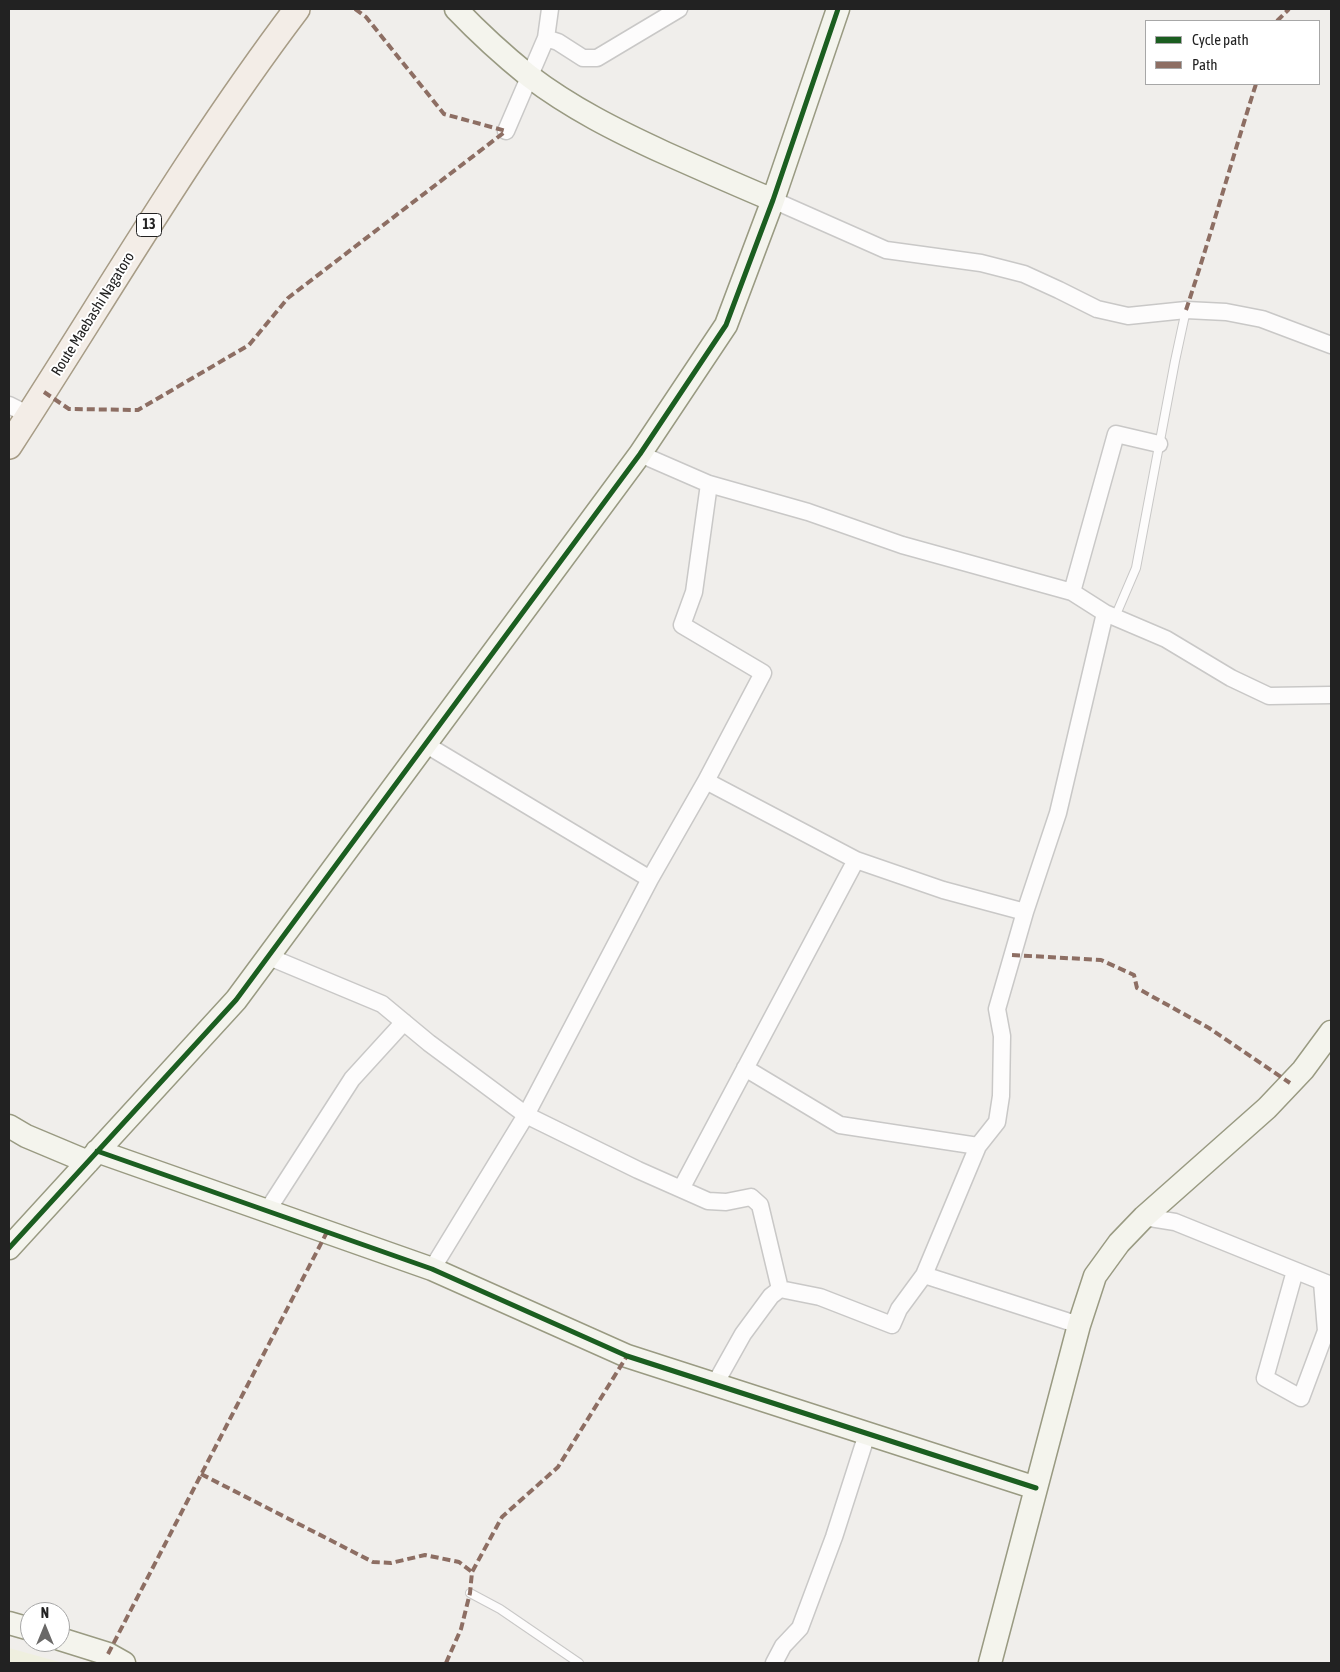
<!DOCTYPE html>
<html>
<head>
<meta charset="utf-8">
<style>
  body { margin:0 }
  #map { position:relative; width:1340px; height:1672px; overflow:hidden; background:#f0eeeb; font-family:"Asap Condensed",sans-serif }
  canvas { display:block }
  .frame { position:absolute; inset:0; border:10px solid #222; pointer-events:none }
  .legend { position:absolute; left:1145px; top:20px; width:175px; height:65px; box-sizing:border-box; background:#fff; border:1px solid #a7a7a7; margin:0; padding:6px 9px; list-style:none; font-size:15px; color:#222 }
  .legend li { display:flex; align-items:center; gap:10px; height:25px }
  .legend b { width:25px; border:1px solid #a7a7a7 }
  .north { position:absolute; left:20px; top:1602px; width:50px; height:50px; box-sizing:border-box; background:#fff; border:1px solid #a7a7a7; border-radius:50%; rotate:0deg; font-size:14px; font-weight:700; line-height:20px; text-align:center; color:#222 }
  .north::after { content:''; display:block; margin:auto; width:18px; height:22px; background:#6a6968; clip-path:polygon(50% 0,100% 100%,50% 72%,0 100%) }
</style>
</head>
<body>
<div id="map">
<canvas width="1340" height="1672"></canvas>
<div class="frame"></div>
<ul class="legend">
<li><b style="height:6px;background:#1b5e20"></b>Cycle path</li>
<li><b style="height:6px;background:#8d6e63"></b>Path</li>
</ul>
<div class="north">N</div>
</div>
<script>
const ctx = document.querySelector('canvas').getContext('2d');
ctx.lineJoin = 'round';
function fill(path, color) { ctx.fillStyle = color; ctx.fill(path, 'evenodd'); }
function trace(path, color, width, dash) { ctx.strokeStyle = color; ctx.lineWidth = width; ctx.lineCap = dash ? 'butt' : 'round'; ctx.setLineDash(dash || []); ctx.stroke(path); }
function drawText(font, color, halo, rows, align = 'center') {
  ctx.font = font + ' "Asap Condensed",sans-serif'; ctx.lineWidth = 4; ctx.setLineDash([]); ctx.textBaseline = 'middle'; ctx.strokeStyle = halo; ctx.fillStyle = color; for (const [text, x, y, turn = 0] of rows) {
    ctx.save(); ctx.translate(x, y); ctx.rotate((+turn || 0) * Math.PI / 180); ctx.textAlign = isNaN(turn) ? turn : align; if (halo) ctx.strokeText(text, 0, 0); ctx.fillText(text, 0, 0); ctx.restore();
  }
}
fill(new Path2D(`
  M9,1648L63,1663H9Z`), '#efefdf');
const lane = new Path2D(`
  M1115,617L1136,568L1175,361L1186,310
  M470,1593L500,1609L579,1663`);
const street = new Path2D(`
  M546,38L558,42L583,58H597L679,9
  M506,131L546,38L550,9
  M773,200L886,250L981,263L1024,274L1059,290L1097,309L1128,316L1186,310L1226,312L1262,319L1331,345
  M9,405L29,415
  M640,454L709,484L808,512L902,545L1072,592L1105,613L1166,639L1231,678L1269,696L1331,695
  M1072,592L1116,434L1159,444
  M425,744L650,879
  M706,781L856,860L943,890L1025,912
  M267,956L382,1004L429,1043L526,1115L638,1170L708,1201L726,1202L751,1197L760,1205L780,1289
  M745,1068L840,1125L978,1146
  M681,1189L856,860
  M267,1211L352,1079L404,1022
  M1144,1217L1175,1222L1331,1285
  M432,1269L526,1115L650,879L706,781L763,673L682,625L694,592L709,484
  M1295,1271L1265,1378L1301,1398L1326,1331L1322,1282
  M924,1275L1079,1325
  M715,1384L743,1334L771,1296L780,1289L820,1297L892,1325L899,1309L924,1275L978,1146L997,1122L1001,1096L1002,1036L997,1009L1025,912L1058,813L1105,613
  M774,1663L783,1646L800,1628L834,1537L867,1434`);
const secondary = new Path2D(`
  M456,9C479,33 503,55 529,76C571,108 617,131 665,153C701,169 737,185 773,200
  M9,1126L26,1136L88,1162
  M97,1151L432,1269L627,1356L1036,1488
  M9,1248L236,1000L640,454L726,325L773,200L838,9
  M9,1623L30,1629
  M60,1639L108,1654L124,1663
  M990,1663L1079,1325L1095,1276L1119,1243L1144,1217L1267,1108L1303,1070L1331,1032`);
const primary = new Path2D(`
  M9,446C104,300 191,149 297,9`);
trace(lane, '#c9c8c7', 10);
trace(street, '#c9c8c7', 19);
trace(secondary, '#999a82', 25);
trace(primary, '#a79c86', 28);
trace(lane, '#fdfcfc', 8);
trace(street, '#fdfcfc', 16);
trace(secondary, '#f4f4ed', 22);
trace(primary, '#f3ede7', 25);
trace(new Path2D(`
  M355,9L366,17L444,114L506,131
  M1277,21L1289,9
  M1186,310C1211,235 1232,159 1256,84
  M44,392L69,409L138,410L249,345L288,298L506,131
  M1012,955L1101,960L1134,975L1137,988L1209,1028L1290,1083
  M201,1474L373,1562L391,1563L425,1555L459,1562L472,1572
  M108,1654L327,1232
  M446,1663L461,1629L470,1593L472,1572L502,1517L558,1467L627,1356`), '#8d6e63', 4, [8, 4]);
trace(new Path2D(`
  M97,1151L432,1269L627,1356L1036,1488
  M9,1248L236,1000L640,454L726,325L773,200L838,9`), '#1b5e20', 5);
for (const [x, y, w] of [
  [149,225,25]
]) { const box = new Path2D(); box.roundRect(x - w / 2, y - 11.5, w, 23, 4); ctx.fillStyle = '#fff'; ctx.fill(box); trace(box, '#222', 1); }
drawText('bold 14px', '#222', null, [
  ["13",149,225]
]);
drawText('15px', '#222', '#fff', [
  ["Route Maebashi Nagatoro",93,314,-58]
]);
</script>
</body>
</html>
